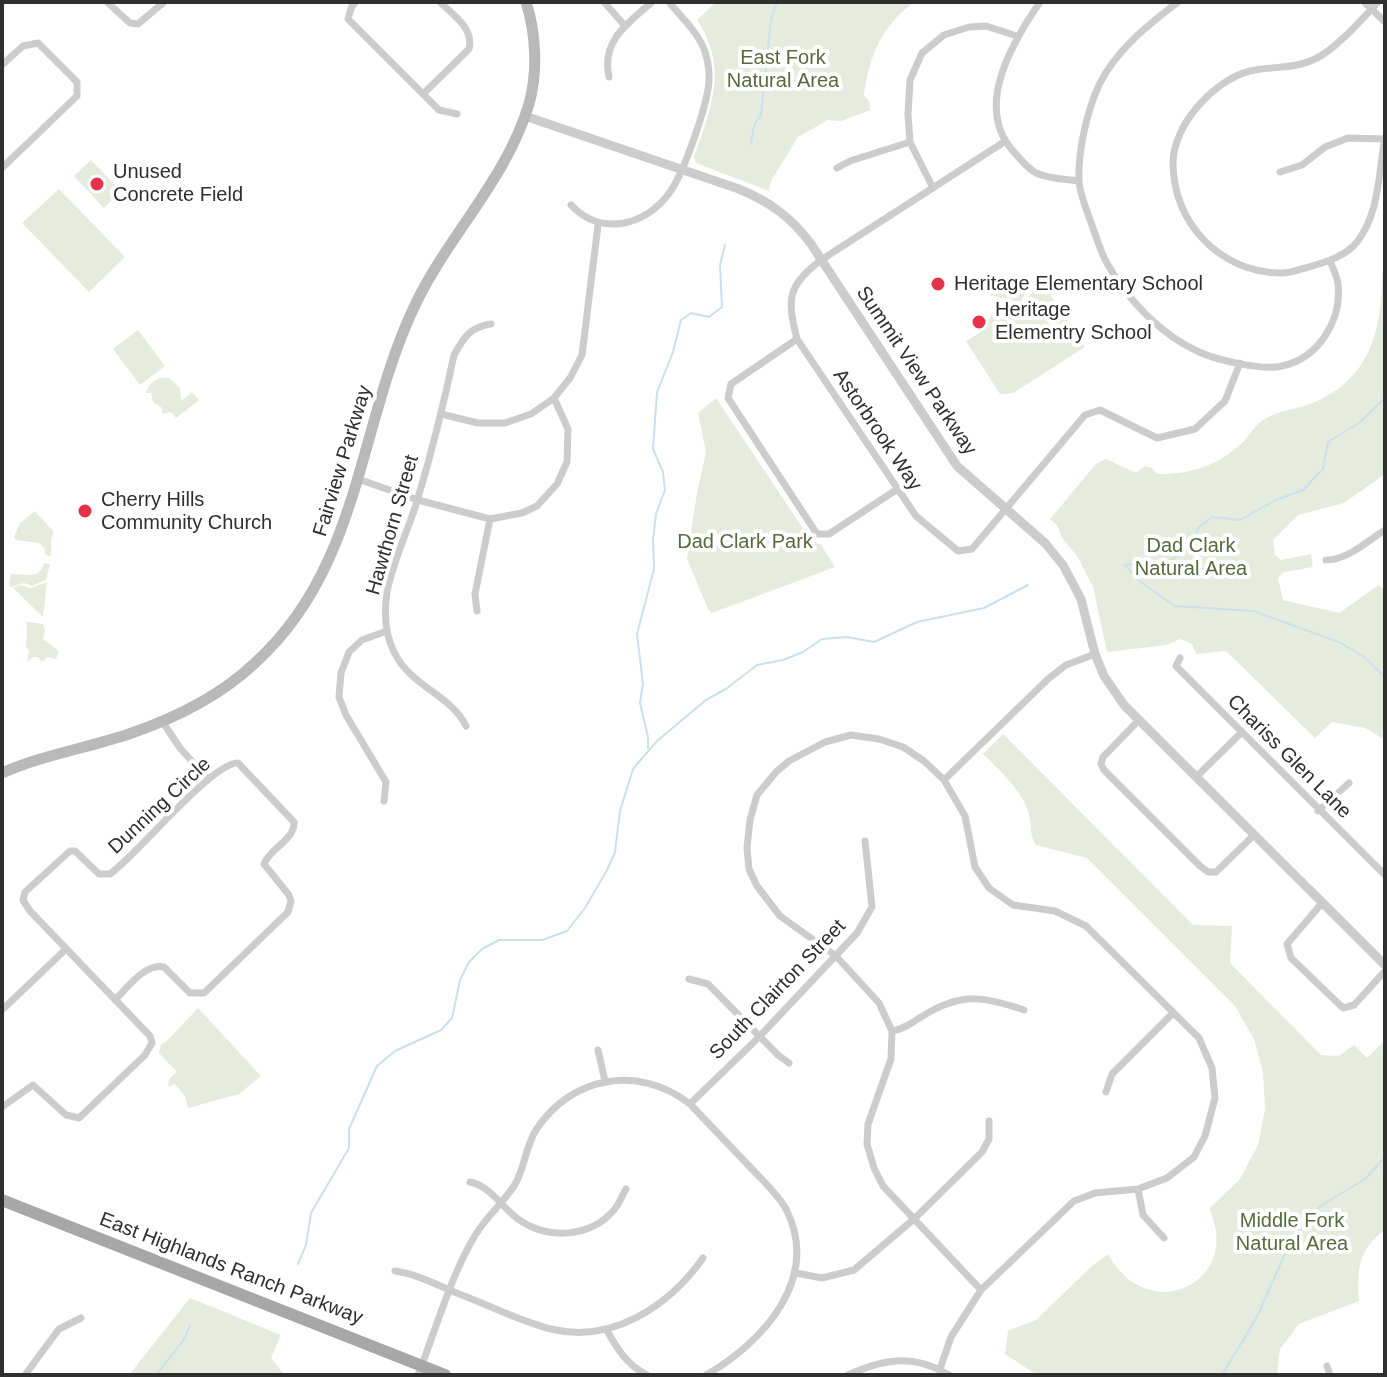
<!DOCTYPE html>
<html>
<head>
<meta charset="utf-8">
<style>
  body { margin:0 }
  #map { position:relative; width:1387px; height:1377px; overflow:hidden; background:#fff; font-family:Arial,sans-serif }
  canvas { display:block }
  .frame { position:absolute; inset:0; border:4px solid #2f2f2f; pointer-events:none }
</style>
</head>
<body>
<div id="map">
<canvas width="1387" height="1377"></canvas>
<div class="frame"></div>
</div>
<script>
const ctx = document.querySelector('canvas').getContext('2d');
ctx.lineJoin = 'round';
function fill(path, color) { ctx.fillStyle = color; ctx.fill(path, 'evenodd'); }
function trace(path, color, width, dash) { ctx.strokeStyle = color; ctx.lineWidth = width; ctx.lineCap = dash ? 'butt' : 'round'; ctx.setLineDash(dash || []); ctx.stroke(path); }
function drawText(font, color, halo, rows, align = 'center') {
  ctx.font = font + ' Arial,sans-serif'; ctx.lineWidth = 8; ctx.setLineDash([]); ctx.textBaseline = 'middle'; ctx.strokeStyle = halo; ctx.fillStyle = color; for (const [text, x, y, turn = 0] of rows) {
    ctx.save(); ctx.translate(x, y); ctx.rotate((+turn || 0) * Math.PI / 180); ctx.textAlign = isNaN(turn) ? turn : align; if (halo) ctx.strokeText(text, 0, 0); ctx.fillText(text, 0, 0); ctx.restore();
  }
}
fill(new Path2D(`
  M716,2H915C882,24 869,57 864,95L869,101L870,110L841,121L828,120L798,137L771,181L769,191L696,163L694,157C711,108 729,68 697,20Z
  M91,160L121,191L104,208L74,176Z
  M59,189L125,257L89,292L22,223Z
  M1385,270V474L1344,503L1298,515L1273,540L1275,555L1281,560L1311,554L1313,567L1284,572L1278,578L1283,600L1339,613L1379,585L1385,591V740L1365,728L1332,722L1315,738L1226,651L1196,654L1192,644L1180,639L1167,645L1107,652L1093,587L1077,556L1062,538L1057,525L1050,519L1096,464L1106,459L1136,473L1145,466L1152,468L1157,474C1190,475 1219,465 1242,443C1250,435 1254,426 1263,420C1280,409 1297,410 1315,402C1371,378 1382,328 1382,273Z
  M995,277L1028,284L1021,303L990,295Z
  M1042,282L1085,347L1013,393L1000,394L966,341L984,330L995,307L1021,304Z
  M138,330L165,366L140,385L113,349Z
  M169,378L180,388L181,401L192,392L199,400L176,418L171,412L162,414V408L153,402L151,393H146C150,381 157,377 169,378Z
  M716,398L810,539L821,545L835,567L712,613L708,609L687,559L697,493L706,452L698,413Z
  M35,511L54,532L51,539V556L45,555V549L39,543L16,540L14,537L20,523Z
  M44,563L50,564L46,580L32,586L24,583L11,587L9,584L11,574C25,573 40,581 44,563Z
  M47,582L43,617L13,588L20,585L31,588Z
  M27,622L43,624L45,630L43,639L59,651L56,659L48,657L42,662L38,657H33L27,662L29,650L26,647Z
  M1003,734L1193,925L1232,926L1230,963L1321,1055L1339,1056L1354,1045L1367,1058L1385,1040V1230C1358,1249 1357,1270 1359,1301L1299,1324L1280,1349L1277,1375H1037L1005,1354L1008,1331L1036,1320L1093,1265L1108,1254C1149,1329 1244,1281 1209,1209L1240,1179L1258,1145L1265,1109L1263,1073L1254,1039L1235,1006L1087,858L1036,845C1029,835 1032,825 1029,814C1022,790 1000,771 983,754Z
  M198,1008L261,1076L239,1094L188,1108L185,1096L175,1084L168,1087L169,1079L177,1072L159,1053L161,1044L165,1043Z
  M190,1298L281,1335L271,1358L283,1373L282,1375H129Z`), '#e6ecdd');
trace(new Path2D(`
  M751,144L754,125L761,115L771,19L777,2
  M1124,565L1170,561L1193,546L1198,528L1212,517L1240,520L1276,500L1303,490L1323,469L1328,442L1359,423L1385,398
  M1125,565L1138,580L1175,606L1253,611L1339,642L1364,657L1385,677
  M648,748V737L640,703L643,684L637,634L654,569L653,539L656,514L665,490L663,472L653,449L657,392L673,352L681,320L691,313L709,317L722,307L720,265L725,245
  M1303,1223L1322,1205L1365,1179L1385,1157
  M298,1264L306,1245L311,1213L349,1148V1129L377,1066L395,1051L441,1030L452,1018L460,980L469,962L482,949L499,940H542L567,931L585,908L607,870L615,852L620,811L633,769L657,741L706,700L726,689L757,665L783,660L803,652L822,639L847,637L874,642L917,622L984,608L1028,585
  M156,1375L183,1341L190,1326
  M1222,1375L1257,1317L1292,1238L1299,1229`), '#cae0ec', 2);
trace(new Path2D(`
  M107,2L130,23L138,24L164,2
  M356,2L352,6L348,19L439,110L457,114
  M604,2L625,26
  M1040,2C1012,43 973,108 1014,152C1021,160 1027,168 1036,173C1049,179 1065,179 1079,181
  M1178,2C1148,25 1116,50 1099,85C1087,111 1078,151 1079,179C1079,192 1086,208 1090,220C1096,235 1100,252 1108,265C1128,300 1161,335 1199,352C1217,360 1263,371 1282,366C1319,358 1342,320 1338,284C1337,276 1333,268 1330,261
  M1364,2L1385,22
  M1378,2C1362,19 1336,49 1315,59C1295,69 1272,66 1250,71C1214,80 1173,125 1173,163C1173,223 1220,272 1280,273C1289,274 1300,269 1309,267C1326,262 1346,256 1357,242C1380,212 1378,174 1385,138
  M2,65L23,46L38,43L77,82V96L2,168
  M609,77C601,41 627,24 652,2
  M423,94L469,49C474,28 454,16 440,2
  M1004,142L821,260C787,286 787,299 797,339L916,516L958,551L972,549L1085,415L1100,410L1157,438L1195,429L1225,401L1240,363
  M837,168L850,161L910,142
  M1280,172L1302,165L1325,147L1348,138L1384,139
  M933,188L910,142L908,114L910,80L922,53L944,35L969,27L986,26L1017,36
  M571,205C601,237 646,226 670,192C684,172 710,100 709,76C709,69 707,58 705,52C699,33 681,17 669,2
  M797,339L731,384L728,398L817,534H829L896,490
  M441,414L478,423H505L531,414L554,398L570,378L582,355L598,225
  M358,479L418,500L490,519L522,513L537,506L557,484L567,462L568,429L554,398
  M1326,560C1348,560 1367,541 1385,530
  M477,611L475,594L490,519
  M1180,658L1176,666L1385,875
  M1139,720L1103,757L1101,764L1104,770L1200,866L1208,872H1216L1254,835
  M162,721L180,748L208,779
  M466,726C450,694 411,687 394,652C385,634 384,612 387,592C393,560 409,529 418,498C432,451 444,403 454,355C464,337 470,327 491,324
  M1196,777L1242,732
  M944,780L1048,679L1066,665L1095,654
  M384,801L386,782L346,715L339,697L341,673L349,652L362,640L387,631
  M1318,811L1349,783
  M1322,903L1287,944L1291,958L1343,1008L1354,1005L1385,971
  M689,979L708,984L778,1055L789,1063
  M2,1010L66,949
  M892,1031C907,1028 914,1021 926,1014C963,992 986,997 1024,1010
  M598,1050L605,1081
  M1106,1092L1112,1074L1173,1013
  M690,1104L759,1037L857,933L872,907L865,841
  M2,1107L33,1085L66,1115L79,1118L145,1055L152,1043L150,1036L30,911L23,900L25,892L70,851H75L99,874H110C138,854 211,763 238,763L294,822C295,840 270,848 264,864L289,895L291,901L288,912L204,993H190L164,967C145,963 128,987 116,999
  M470,1182C490,1186 502,1207 518,1219C547,1240 590,1238 614,1210C619,1204 622,1196 626,1189
  M1138,1189L1143,1215L1164,1238
  M395,1271C417,1274 439,1286 459,1294C489,1305 519,1321 551,1329C612,1344 669,1306 703,1258
  M796,1273L822,1278L854,1270L914,1219L982,1152L989,1139V1121
  M606,1329C618,1350 626,1364 647,1375
  M1327,1366L1330,1375
  M940,1369L951,1337L981,1290L1074,1201L1095,1193L1138,1189L1167,1178L1194,1157L1205,1136L1215,1098L1212,1068L1199,1038L1086,926L1055,911L1013,905L989,888L975,867L965,816L944,780L924,761L903,747L879,739L851,735L825,742L789,761L776,772L757,795L750,820L747,848L749,869L757,886L780,916L836,956L879,1003L892,1031L891,1059L868,1124L867,1144L874,1168L883,1186L981,1290
  M25,1375L59,1329L81,1318
  M418,1375C435,1332 452,1272 476,1234C487,1216 503,1203 514,1186C525,1169 525,1147 536,1130C571,1076 639,1064 690,1104C710,1125 730,1146 750,1167C762,1180 777,1193 786,1209C821,1278 764,1342 706,1375
  M848,1375C883,1359 914,1353 949,1375`), '#ccc', 7);
trace(new Path2D(`
  M525,116L739,189C770,202 791,217 811,244L957,466L1045,543L1063,565L1081,599L1095,654L1104,676L1124,705L1385,965`), '#ccc', 9);
trace(new Path2D(`
  M2,773C43,755 87,748 129,734C176,718 219,697 255,663C362,566 357,425 416,303C449,235 507,178 529,104C538,72 536,33 526,2`), '#b9b9b9', 11);
trace(new Path2D(`
  M2,1200L445,1375`), '#a7a7a7', 12);
for (const [x, y, r, color] of [
  [97,184,8,"#e43349"],
  [938,284,8,"#e43349"],
  [979,322,8,"#e43349"],
  [85,511,8,"#e43349"]
]) { const dot = new Path2D(); dot.arc(x, y, r, 0, 2 * Math.PI); ctx.fillStyle = color; ctx.fill(dot); trace(dot, '#fff', 3); }
drawText('20px', '#546b3c', '#fff', [
  ["East Fork",783,58],
  ["Natural Area",783,81],
  ["Dad Clark Park",745,542],
  ["Dad Clark",1191,546],
  ["Natural Area",1191,569],
  ["Middle Fork",1292,1221],
  ["Natural Area",1292,1244]
]);
drawText('20px', '#2f2f2f', '#fff', [
  ["Unused",113,172],
  ["Concrete Field",113,195],
  ["Heritage Elementary School",954,284],
  ["Heritage",995,310],
  ["Elementry School",995,333],
  ["Cherry Hills",101,500],
  ["Community Church",101,523]
], 'left');
drawText('20px', '#2f2f2f', '#fff', [
  ["Summit View Parkway",916,371,56],
  ["Astorbrook Way",877,430,56],
  ["Fairview Parkway",343,461,-73],
  ["Hawthorn Street",393,525,-74],
  ["Chariss Glen Lane",1289,757,45],
  ["Dunning Circle",160,806,-43],
  ["South Clairton Street",778,990,-46],
  ["East Highlands Ranch Parkway",231,1269,21]
]);
</script>
</body>
</html>
